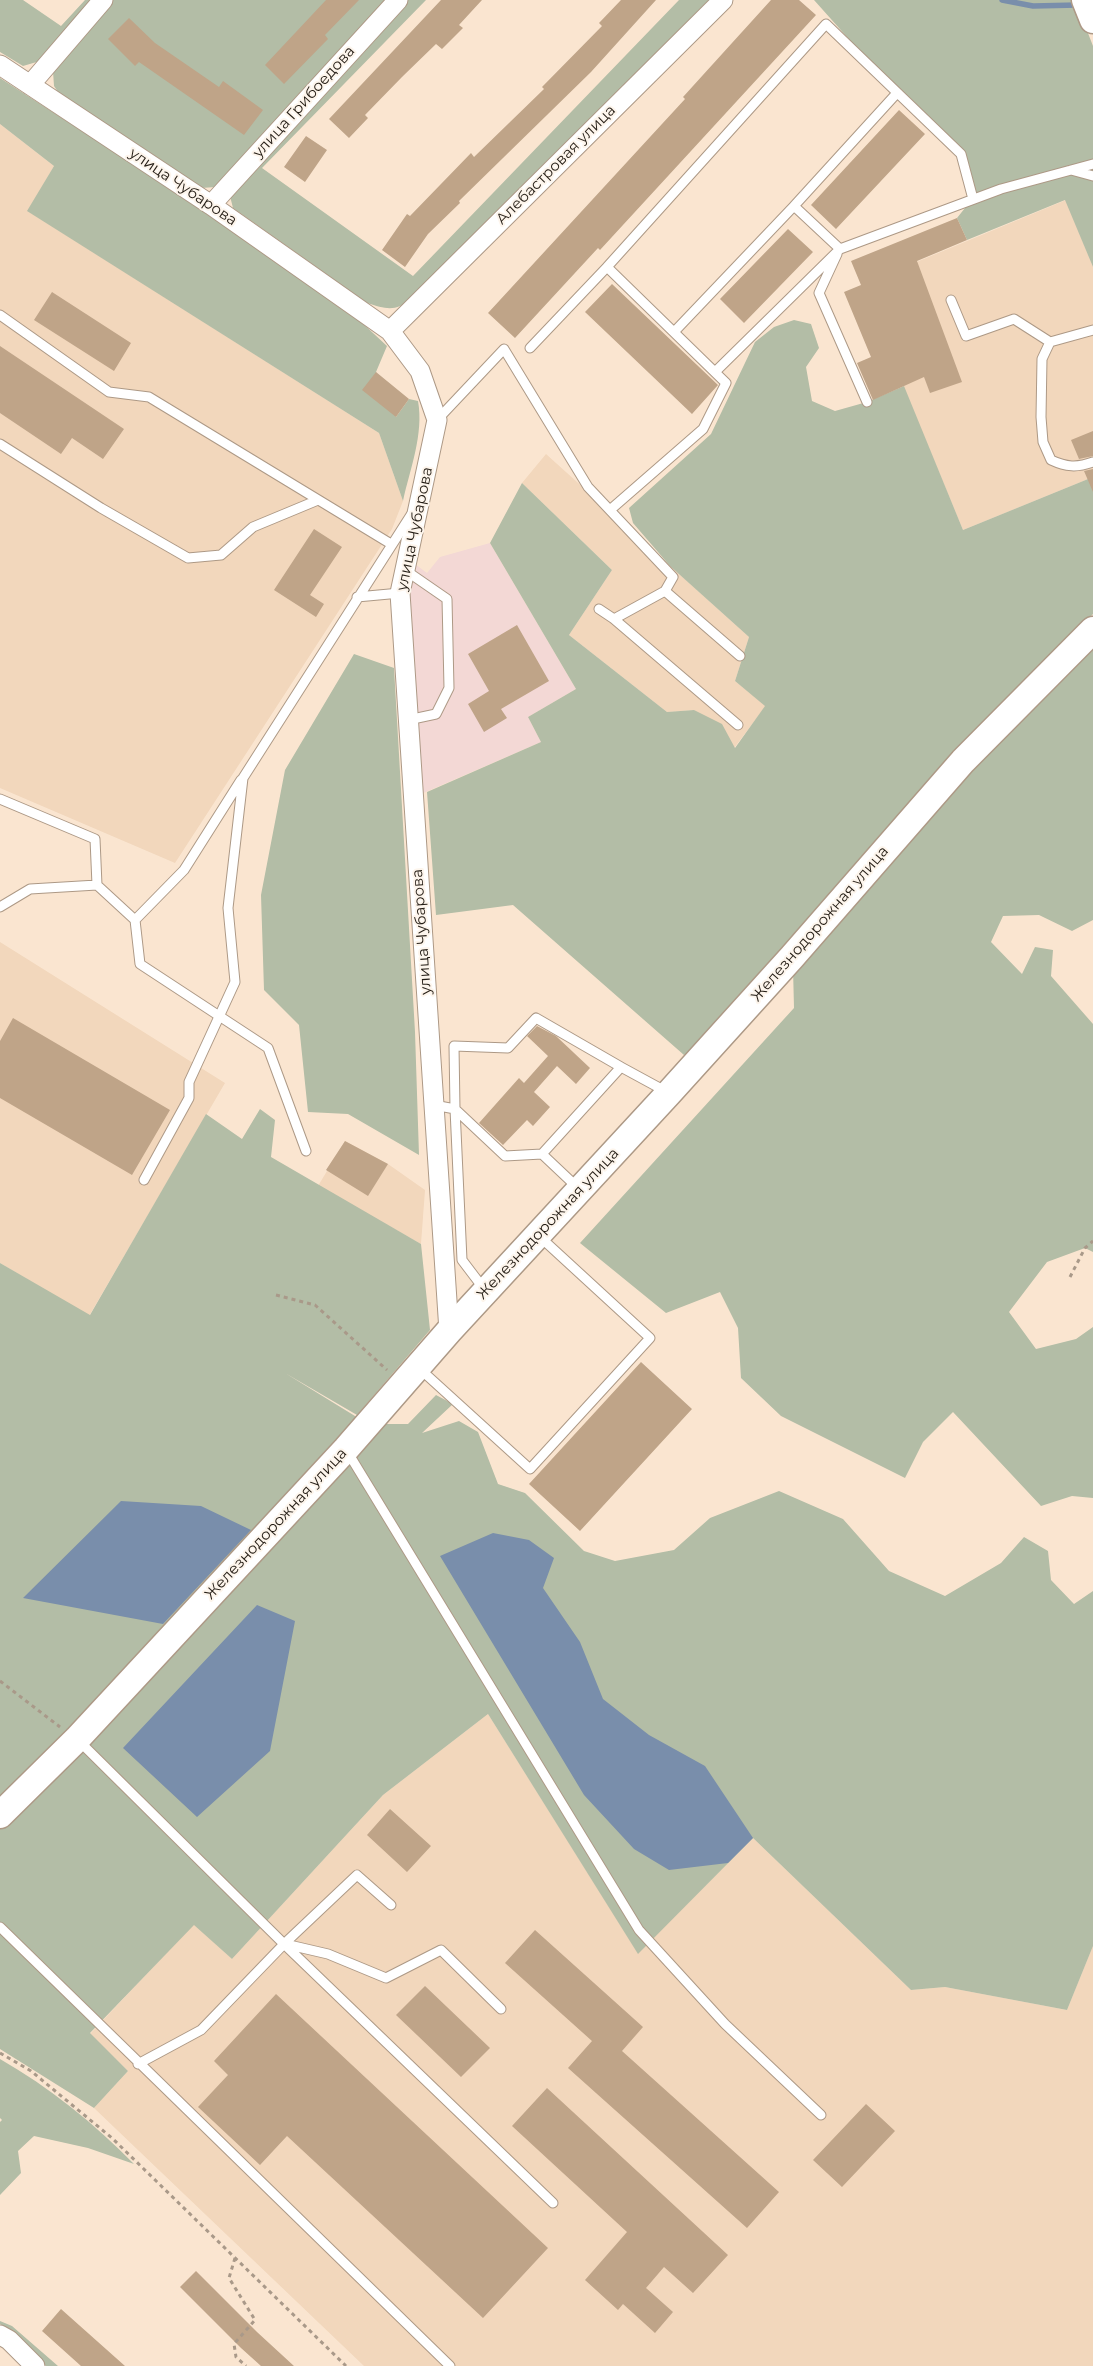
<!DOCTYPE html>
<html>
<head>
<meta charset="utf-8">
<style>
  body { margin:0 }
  canvas { display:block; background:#fae5d0 }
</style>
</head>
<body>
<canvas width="1093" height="2366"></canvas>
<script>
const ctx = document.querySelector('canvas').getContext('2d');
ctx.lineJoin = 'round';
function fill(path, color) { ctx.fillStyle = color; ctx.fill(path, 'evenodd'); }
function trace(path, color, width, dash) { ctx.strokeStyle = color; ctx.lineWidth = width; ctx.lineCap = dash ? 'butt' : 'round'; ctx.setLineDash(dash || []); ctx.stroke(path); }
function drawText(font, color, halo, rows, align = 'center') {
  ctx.font = font + ' Montserrat,sans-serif'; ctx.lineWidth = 4; ctx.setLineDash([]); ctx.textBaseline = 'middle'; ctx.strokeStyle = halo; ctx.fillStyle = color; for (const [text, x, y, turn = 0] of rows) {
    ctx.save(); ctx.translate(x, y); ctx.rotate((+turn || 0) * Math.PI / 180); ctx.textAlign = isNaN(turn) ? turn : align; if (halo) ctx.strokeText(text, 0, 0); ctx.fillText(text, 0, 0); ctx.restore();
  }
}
fill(new Path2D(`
  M490,543L576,689L528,717L541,742L414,797L407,558L427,573L440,557Z`), '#f3d8d5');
fill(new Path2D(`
  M0,124L54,166L28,211L379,433L403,501L392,529L175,863L0,788Z
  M1066,200L1093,267V477L963,530L861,285Z
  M546,454L749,637L735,681L766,706L734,748L694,710L667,712L569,635L612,570L522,483Z
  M0,942L225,1083L89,1316L0,1263Z
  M345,1141L388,1164L425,1190L421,1244L318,1186Z
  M488,1714L638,1953L753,1838L911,1990L945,1987L1067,2010L1093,1946V2366H364L94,2108L128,2071L90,2034L194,1924L232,1959L383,1795Z`), '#f2d7bc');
fill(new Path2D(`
  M0,0H23L61,26L85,0H96L40,61L23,66L0,52Z
  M109,0H390L216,187L201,188L62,98L54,86L53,71Z
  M406,0H426L262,168L413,276L679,0H720L412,299C395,312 386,309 367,303L233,208L230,196Z
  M814,0H1075L1093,46V267L1065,200L967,240L957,218L973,198L958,156L897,93Z
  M0,78L204,210L359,320L387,346L376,372L396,417L409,399L418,401C424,434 410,469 403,501L379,433L27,211L54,166L0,124Z
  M794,320L811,324L819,348L806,367L812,401L835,411L867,402L904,386L963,530L1093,477V614L960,754L689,1053L684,1055L513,905L436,915L427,792L541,742L528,717L576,689L490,543L522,483L612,570L569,635L667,712L694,710L722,724L735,748L765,706L735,681L749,637L670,566L633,523L629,508L711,434L755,342L774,327Z
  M1093,637V920L1072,931L1039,915L1003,916L991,942L1022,974L1035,947L1053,950L1051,976L1093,1024V1252L1085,1248L1047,1262L1009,1312L1036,1349L1076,1339L1093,1327V1498L1072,1496L1041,1506L953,1412L923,1442L905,1478L781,1416L741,1378L738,1328L720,1292L666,1313L580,1243L794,1008L793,968L969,766Z
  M354,654L394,668L415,1032L419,1155L348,1114L308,1112L299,1025L264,990L261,895L285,770Z
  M260,1109L275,1120L271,1157L421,1244L430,1330L357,1415L285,1373L368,1424H408L436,1395L453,1404L422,1433L459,1421L478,1432L498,1484L525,1493L584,1551L615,1561L674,1550L710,1518L779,1491L843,1519L889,1571L945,1596L1001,1563L1024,1537L1048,1551L1051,1580L1074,1604L1093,1591V1946L1067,2010L945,1987L911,1990L753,1838L638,1954L488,1714L383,1795L232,1959L194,1925L90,2033L128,2071L94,2108L0,2049V1263L90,1315L206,1114L242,1139Z
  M0,2059C49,2087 95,2124 134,2164L88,2148L34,2136L18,2151L21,2173L0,2195V2122L2,2120L0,2118Z
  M0,2321L12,2326L58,2366H46L13,2333L0,2324Z`), '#b3bda6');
fill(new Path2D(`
  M121,1501L201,1506L251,1530L163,1624L23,1598Z
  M493,1533L529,1540L554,1558L543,1588L580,1642L603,1699L649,1735L705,1766L753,1838L728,1863L669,1870L634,1849L584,1795L440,1556Z
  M257,1605L295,1621L270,1751L197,1817L123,1748Z`), '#798eab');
trace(new Path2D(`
  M1002,0L1033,6L1078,5`), '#798eab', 5.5);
fill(new Path2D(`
  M326,0H359L325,35L328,39L284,84L265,65Z
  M441,0H482L459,25L463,28L442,49L436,44L402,77L365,115L368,118L349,138L329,119Z
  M621,0H656L591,72L459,201L460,203L428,234L405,267L382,250L407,214L410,216L471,153L474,157L544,89L542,87L602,26L599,23Z
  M771,0H799L816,15L600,250L598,248L515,338L488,313L685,99L683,97Z
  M129,18L155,43L219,87L223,81L263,110L244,135L139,62L135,66L108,39Z
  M899,110L925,134L836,229L811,205Z
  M306,136L327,150L305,182L284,167Z
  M957,218L967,240L917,261L962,382L930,393L924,377L873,400L857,363L871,357L844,292L861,285L851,261Z
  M788,229L813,252L744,323L720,299Z
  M612,284L718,385L692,414L585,312Z
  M52,292L131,343L114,371L34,320Z
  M0,346L124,429L103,459L72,438L61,454L0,413Z
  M376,372L409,399L396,417L362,390Z
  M1093,431V456L1079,459L1071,440Z
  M1093,469V492L1084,471Z
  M314,529L342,547L310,595L324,604L316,617L274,590Z
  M517,625L549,681L501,709L507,718L484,732L468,704L489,691L468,654Z
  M13,1018L170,1110L132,1175L0,1098V1041Z
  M537,1026L556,1036L590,1068L576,1084L557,1066L534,1092L550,1107L533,1126L527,1120L503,1145L479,1123L519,1078L524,1083L548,1056L527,1036Z
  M345,1141L388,1164L368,1196L326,1170Z
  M641,1362L692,1409L580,1531L529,1484Z
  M390,1809L431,1846L407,1872L367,1835Z
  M535,1930L643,2027L622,2051L779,2192L747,2228L568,2068L592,2041L505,1963Z
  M425,1986L490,2048L461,2077L396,2015Z
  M276,1994L548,2248L483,2318L287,2136L260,2165L198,2107L228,2075L214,2061Z
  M547,2088L728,2255L693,2293L664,2267L646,2288L673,2312L655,2333L623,2304L618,2310L585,2280L627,2232L512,2126Z
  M866,2104L895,2131L842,2187L813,2160Z
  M196,2271L257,2332L294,2366H261L241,2348L180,2287Z
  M61,2309L125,2366H81L42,2331Z`), '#bfa488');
const lane = new Path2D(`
  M1071,170L1093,176
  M794,206L897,93
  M837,254L819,293L867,402
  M951,300L966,336L1014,319L1050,342L1042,359L1041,417L1043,442L1051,460C1066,467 1077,468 1093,462
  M0,315L109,392L149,397L391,544
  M674,332L794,206L840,249
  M1050,342L1093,330
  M530,348L607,267
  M715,372L840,249L1001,189L1093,164
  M437,420L504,349L588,487L673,577L665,591L614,619
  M0,444L101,508L188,558L221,555L253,527L318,500
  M610,510L703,429L726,383L607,267L826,24L961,154L973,199
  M405,570L447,599L449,688L436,714L408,720
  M665,591L740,656
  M357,597L400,593
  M599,609L614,619L738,725
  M0,799L95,839L97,885L135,920L184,870L241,780
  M0,907L30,889L97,885
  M135,920L140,964L268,1048L306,1151
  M621,1067L536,1018L508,1048L454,1046L455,1109L505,1156L542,1154L621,1067L667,1092
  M434,1105L455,1109L462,1260L484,1289
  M542,1154L578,1188
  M144,1180L189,1098V1082L235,982L228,908L243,778L411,515
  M420,1369L530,1469L650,1338L539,1236
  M347,1451L639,1930L725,2024L821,2115
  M79,1741L284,1944L553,2203
  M0,1927L450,2366
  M285,1944L328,1954L386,1978L441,1950L501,2009
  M138,2064L201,2030L284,1944L357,1875L391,1905`);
const street = new Path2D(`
  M0,65L211,205L390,331L420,371L437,420L400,593L449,1331
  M30,85L103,0
  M211,205L398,0
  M390,331L723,0
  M0,2335L9,2340L35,2366`);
const secondary = new Path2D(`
  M1085,0L1093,20
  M0,1815L77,1739L346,1449L449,1331L669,1093L792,957L963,761L1093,630`);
trace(lane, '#ad9986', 11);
trace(street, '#ad9986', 21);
trace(secondary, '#ad9986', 29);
trace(new Path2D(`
  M1070,1277L1085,1248L1093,1241
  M276,1295L315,1305L387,1370
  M0,1681L60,1727
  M0,2053L31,2071L112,2138L346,2366
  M235,2258L229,2278L255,2320L234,2344L236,2357L246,2366`), '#a99989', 3, [4, 4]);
trace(lane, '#fff', 9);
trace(street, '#fff', 19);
trace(secondary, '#fff', 26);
drawText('15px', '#231c14', '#fdf5ec', [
  ["улица Грибоедова",304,102,-48],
  ["Алебастровая улица",556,165,-45],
  ["улица Чубарова",183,187,34],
  ["улица Чубарова",415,529,-78],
  ["Железнодорожная улица",820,924,-49],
  ["улица Чубарова",422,932,-94],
  ["Железнодорожная улица",548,1224,-47],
  ["Железнодорожная улица",276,1524,-47]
]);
</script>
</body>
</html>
